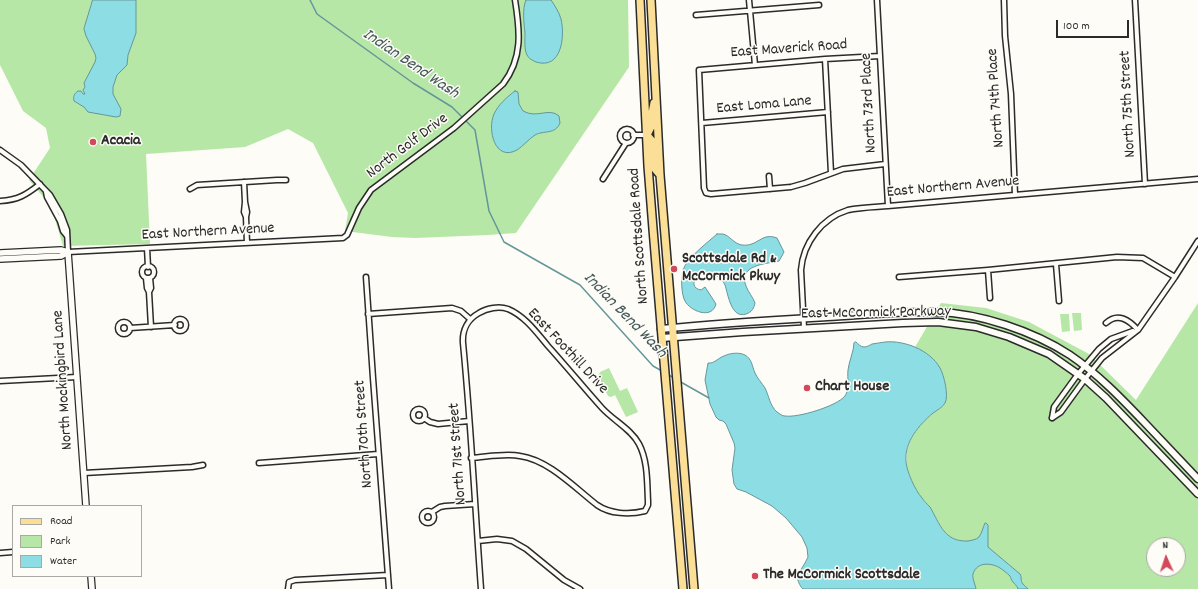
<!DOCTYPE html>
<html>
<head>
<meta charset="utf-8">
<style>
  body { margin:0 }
  #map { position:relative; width:1198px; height:589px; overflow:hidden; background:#fdfcf7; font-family:Dekko,sans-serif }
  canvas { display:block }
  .legend { position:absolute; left:12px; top:505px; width:130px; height:72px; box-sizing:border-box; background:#fdfcf7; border:1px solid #a9a8a5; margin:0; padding:5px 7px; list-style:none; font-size:12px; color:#2b2b2b }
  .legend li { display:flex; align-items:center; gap:8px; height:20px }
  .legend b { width:20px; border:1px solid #a9a8a5 }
  .north { position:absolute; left:1146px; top:537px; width:40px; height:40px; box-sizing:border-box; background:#fdfcf7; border:1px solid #a9a8a5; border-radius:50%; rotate:357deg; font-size:11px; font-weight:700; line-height:16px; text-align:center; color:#2b2b2b }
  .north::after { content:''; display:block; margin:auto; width:14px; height:18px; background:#d1495b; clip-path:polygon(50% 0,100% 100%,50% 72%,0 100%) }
  .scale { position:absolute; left:1056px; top:20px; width:73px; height:18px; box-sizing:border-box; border:2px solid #2b2b2b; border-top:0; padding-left:5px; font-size:12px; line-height:14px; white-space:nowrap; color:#2b2b2b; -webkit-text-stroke:3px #fdfcf7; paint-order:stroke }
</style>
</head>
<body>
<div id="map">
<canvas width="1198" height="589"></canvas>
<ul class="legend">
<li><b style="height:5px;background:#fbdf96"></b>Road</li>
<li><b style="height:11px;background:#b6e7a6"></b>Park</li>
<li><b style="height:11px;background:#8ddee4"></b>Water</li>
</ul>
<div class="north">N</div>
<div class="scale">100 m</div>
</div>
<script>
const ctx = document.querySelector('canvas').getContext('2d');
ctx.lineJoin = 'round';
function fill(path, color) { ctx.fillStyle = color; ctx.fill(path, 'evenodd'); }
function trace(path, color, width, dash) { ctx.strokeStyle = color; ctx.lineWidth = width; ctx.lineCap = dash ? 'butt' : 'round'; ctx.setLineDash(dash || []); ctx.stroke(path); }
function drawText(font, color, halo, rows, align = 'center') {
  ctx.font = font + ' Dekko,sans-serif'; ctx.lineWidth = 3; ctx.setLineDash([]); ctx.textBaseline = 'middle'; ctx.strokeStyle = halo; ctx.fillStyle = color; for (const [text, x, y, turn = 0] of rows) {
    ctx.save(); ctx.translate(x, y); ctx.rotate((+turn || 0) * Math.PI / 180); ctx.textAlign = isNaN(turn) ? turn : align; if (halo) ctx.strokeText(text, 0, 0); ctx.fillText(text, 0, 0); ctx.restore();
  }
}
fill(new Path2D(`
  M0,0H628L629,67L516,233L488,235L415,238L392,237L345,231L348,213L313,143L288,129L245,147L146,154L150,244L63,246L51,206L29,180L50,148L46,128L23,111L0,65Z
  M941,303L986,308L1029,322L1089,354L1136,400L1198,303V589H957L951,538C940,530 936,517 928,505C926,502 922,499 920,496C898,462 903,438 934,412C937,410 941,408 944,405L933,360L926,354L915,347ZM1154,545H1178V569H1154Z
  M1072,313H1081L1082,330L1074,331Z
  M1060,314H1069L1070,331L1062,332Z
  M609,368L620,391L627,388L638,412L626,417L615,395L611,397L608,396L598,376L600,372Z`), '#b6e7a6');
const water = new Path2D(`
  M93,0H136V33L128,55L127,65L117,75L113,87V94L121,109L120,116L116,117L88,112L84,107L74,101C73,96 74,94 78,91H81L83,94H85L83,90L85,87L84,83L95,62L96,58L95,54L86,36L84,29Z
  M526,0H551C555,6 559,12 561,19C565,36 562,70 536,62C532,60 529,59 527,55C524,49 525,40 525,33C524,24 522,8 526,0Z
  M515,91L518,92L519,104L523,111C537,119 549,107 559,116L560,123C555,135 544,130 535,135C529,139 523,146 517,150C495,162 487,130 494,114C498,105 507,97 515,91Z
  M717,234C719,234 721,234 723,234C729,235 734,244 742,245C758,247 761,232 777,238L784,252L779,261C765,264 738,265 746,286C748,292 753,297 755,303C754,308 752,312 746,314C731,319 728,294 725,285C723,281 721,278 717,276C701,265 684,287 701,290L705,287L716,304C712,320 690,311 685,301C681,294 681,277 683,270C687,258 707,243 717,234Z
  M856,342C858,344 861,347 864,347C867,347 870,345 872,344C876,343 881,343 885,342C904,340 930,350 940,368C944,375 949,396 945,403C942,408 937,410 933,413C919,425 904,442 906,462C907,472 915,490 922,498C924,501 927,504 930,507C940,524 944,542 968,541C972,540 976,540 979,537C982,533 983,527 985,523H986L988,525V547L1020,574C1022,577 1020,581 1023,584C1024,586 1027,587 1028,589H1018C1017,585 1015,585 1013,582C1011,580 1011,578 1010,576C1007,573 1003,570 1000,568C992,563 977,561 973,574C972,578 975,584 976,589H803C799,585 798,581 797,576L805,563L808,557L807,548L802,537L786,518L772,506L746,492L737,489L734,484L732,470L735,448L734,443L726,424L723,421L719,420L716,417L710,404L705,380L708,363C714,364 718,358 724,356C730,353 739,352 745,355C752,359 752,366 755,373C757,378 762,383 765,388C769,396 770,406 777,412C780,414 782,416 785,416C798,418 837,406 845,396C850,389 847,378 848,370C849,361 854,351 854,343Z`);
fill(water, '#8ddee4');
trace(water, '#66969a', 1);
trace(new Path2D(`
  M310,0L317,14L413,83L452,107L475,130L489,211L504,242L580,285L653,366L662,371
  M667,374L674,378
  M679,381L709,398`), '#66969a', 1.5);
const minor = new Path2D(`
  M749,0L755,65
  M877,0L888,206
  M1004,0L1005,36L1011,94L1015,195
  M1135,0L1145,184
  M696,15L819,5
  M880,56L825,59L699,70L704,188L706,193L711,194L791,187L805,183L843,169L885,164
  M825,59L831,173
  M702,123L828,112
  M620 136a7 7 0 1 1 14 0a7 7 0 1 1-14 0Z
  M633,135H647
  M0,150L21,165L50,195L61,214L67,230L68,252L343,238L347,235L359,208L371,190L454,128L503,84C523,58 520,31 515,0
  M769,176L770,189
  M603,179L626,143
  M244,182L245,202L247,212L246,217L247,243
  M190,189L197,185L277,180H286
  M46,192L47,197L60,221L63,231L67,236
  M0,201C18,200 26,195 40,184
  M245,202L244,212L246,217
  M147,248L148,267
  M1056,264L1059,301
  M142 272a6 6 0 1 1 12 0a6 6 0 1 1-12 0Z
  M988,270L990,298
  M366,277L373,378L389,589
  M899,277L988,270L1117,257L1143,258L1175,277
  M146,278L147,288L149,292L151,327
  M149,292L151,288L150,278
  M368,314L452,308L461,311L470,319
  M174 325a6 6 0 1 1 12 0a6 6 0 1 1-12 0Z
  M118 328a6 6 0 1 1 12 0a6 6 0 1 1-12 0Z
  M1106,323C1118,312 1129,320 1138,330
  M130,328L175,325
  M804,328L801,270C803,243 822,218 848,210C861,207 875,207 888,206L1198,179
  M0,381L77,377
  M413 415a6 6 0 1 1 12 0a6 6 0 1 1-12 0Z
  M424,418L430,422L438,424L469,421
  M1052,418L1061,412L1085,379L1102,358L1138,330L1175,277L1198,241
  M1052,418L1054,407L1078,374L1099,349L1111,339L1133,331
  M471,458C487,457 505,453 520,456C549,460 575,488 597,505C610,514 629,515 645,511L648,505V501C647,483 648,461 639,444C631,429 614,421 602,408C584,388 567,367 548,346C537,333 525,316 508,309C499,306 487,308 479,313C468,319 462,330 463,343C471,425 475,507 481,589
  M259,463L378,454
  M84,473L192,467L203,465
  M422 517a6 6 0 1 1 12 0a6 6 0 1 1-12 0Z
  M432,512L440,507L445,506L475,504
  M478,541L497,539L512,541L526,549L564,580L580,589
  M0,553L13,552
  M288,589L289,582L295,580L388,575`);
const tertiary = new Path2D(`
  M68,252L86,506
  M0,253L61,250L68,252
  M0,259L61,256L68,252
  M91,576L92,589`);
const secondary = new Path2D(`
  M661,329C716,323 772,320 827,317C863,315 900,311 936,312C980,313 1033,331 1070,355C1098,374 1121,398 1144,422C1162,441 1180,460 1198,479
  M662,338L743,332L903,323L938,322L976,327L1009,337L1049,354L1085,379L1106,398L1198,494`);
const primary = new Path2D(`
  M640,0L648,166L653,229L683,589
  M651,0L660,175L694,589
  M647,135L652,125V113L654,103
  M647,135L653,142L655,169L660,175`);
trace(minor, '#2b2b2b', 7);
trace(tertiary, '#2b2b2b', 8);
trace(secondary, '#2b2b2b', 9);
trace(primary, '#2b2b2b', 10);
trace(minor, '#fdfcf7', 4);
trace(tertiary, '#fdfcf7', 5.5);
trace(secondary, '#fdfcf7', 6);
trace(primary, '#fbdf96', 7);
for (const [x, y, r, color] of [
  [93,142,4,"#d1495b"],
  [674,269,4,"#d1495b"],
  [807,388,4,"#d1495b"],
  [755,576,4,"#d1495b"]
]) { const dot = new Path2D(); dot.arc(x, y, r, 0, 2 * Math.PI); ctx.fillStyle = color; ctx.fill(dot); trace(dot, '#fdfcf7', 1.5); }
drawText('16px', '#2b2b2b', '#fdfcf7', [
  ["East Maverick Road",789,50,-4],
  ["North 74th Place",997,98,-94],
  ["North 73rd Place",870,103,-93],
  ["North 75th Street",1129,104,-93],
  ["East Loma Lane",764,106,-5],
  ["North Golf Drive",408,147,-37],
  ["East Northern Avenue",953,188,-5],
  ["East Northern Avenue",208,233,-3],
  ["North Scottsdale Road",640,236,-94],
  ["East McCormick Parkway",876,314,-1],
  ["East Foothill Drive",567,352,47],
  ["North Mockingbird Lane",64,380,-94],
  ["North 70th Street",365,434,-94],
  ["North 71st Street",459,454,-94]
]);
drawText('bold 16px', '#2b2b2b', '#fdfcf7', [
  ["Acacia",101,142],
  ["Scottsdale Rd &",682,260],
  ["McCormick Pkwy",682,278],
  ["Chart House",815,388],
  ["The McCormick Scottsdale",763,576]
], 'left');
drawText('italic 17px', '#445859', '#fdfcf7', [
  ["Indian Bend Wash",410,65,34],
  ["Indian Bend Wash",624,316,46]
]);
</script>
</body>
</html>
